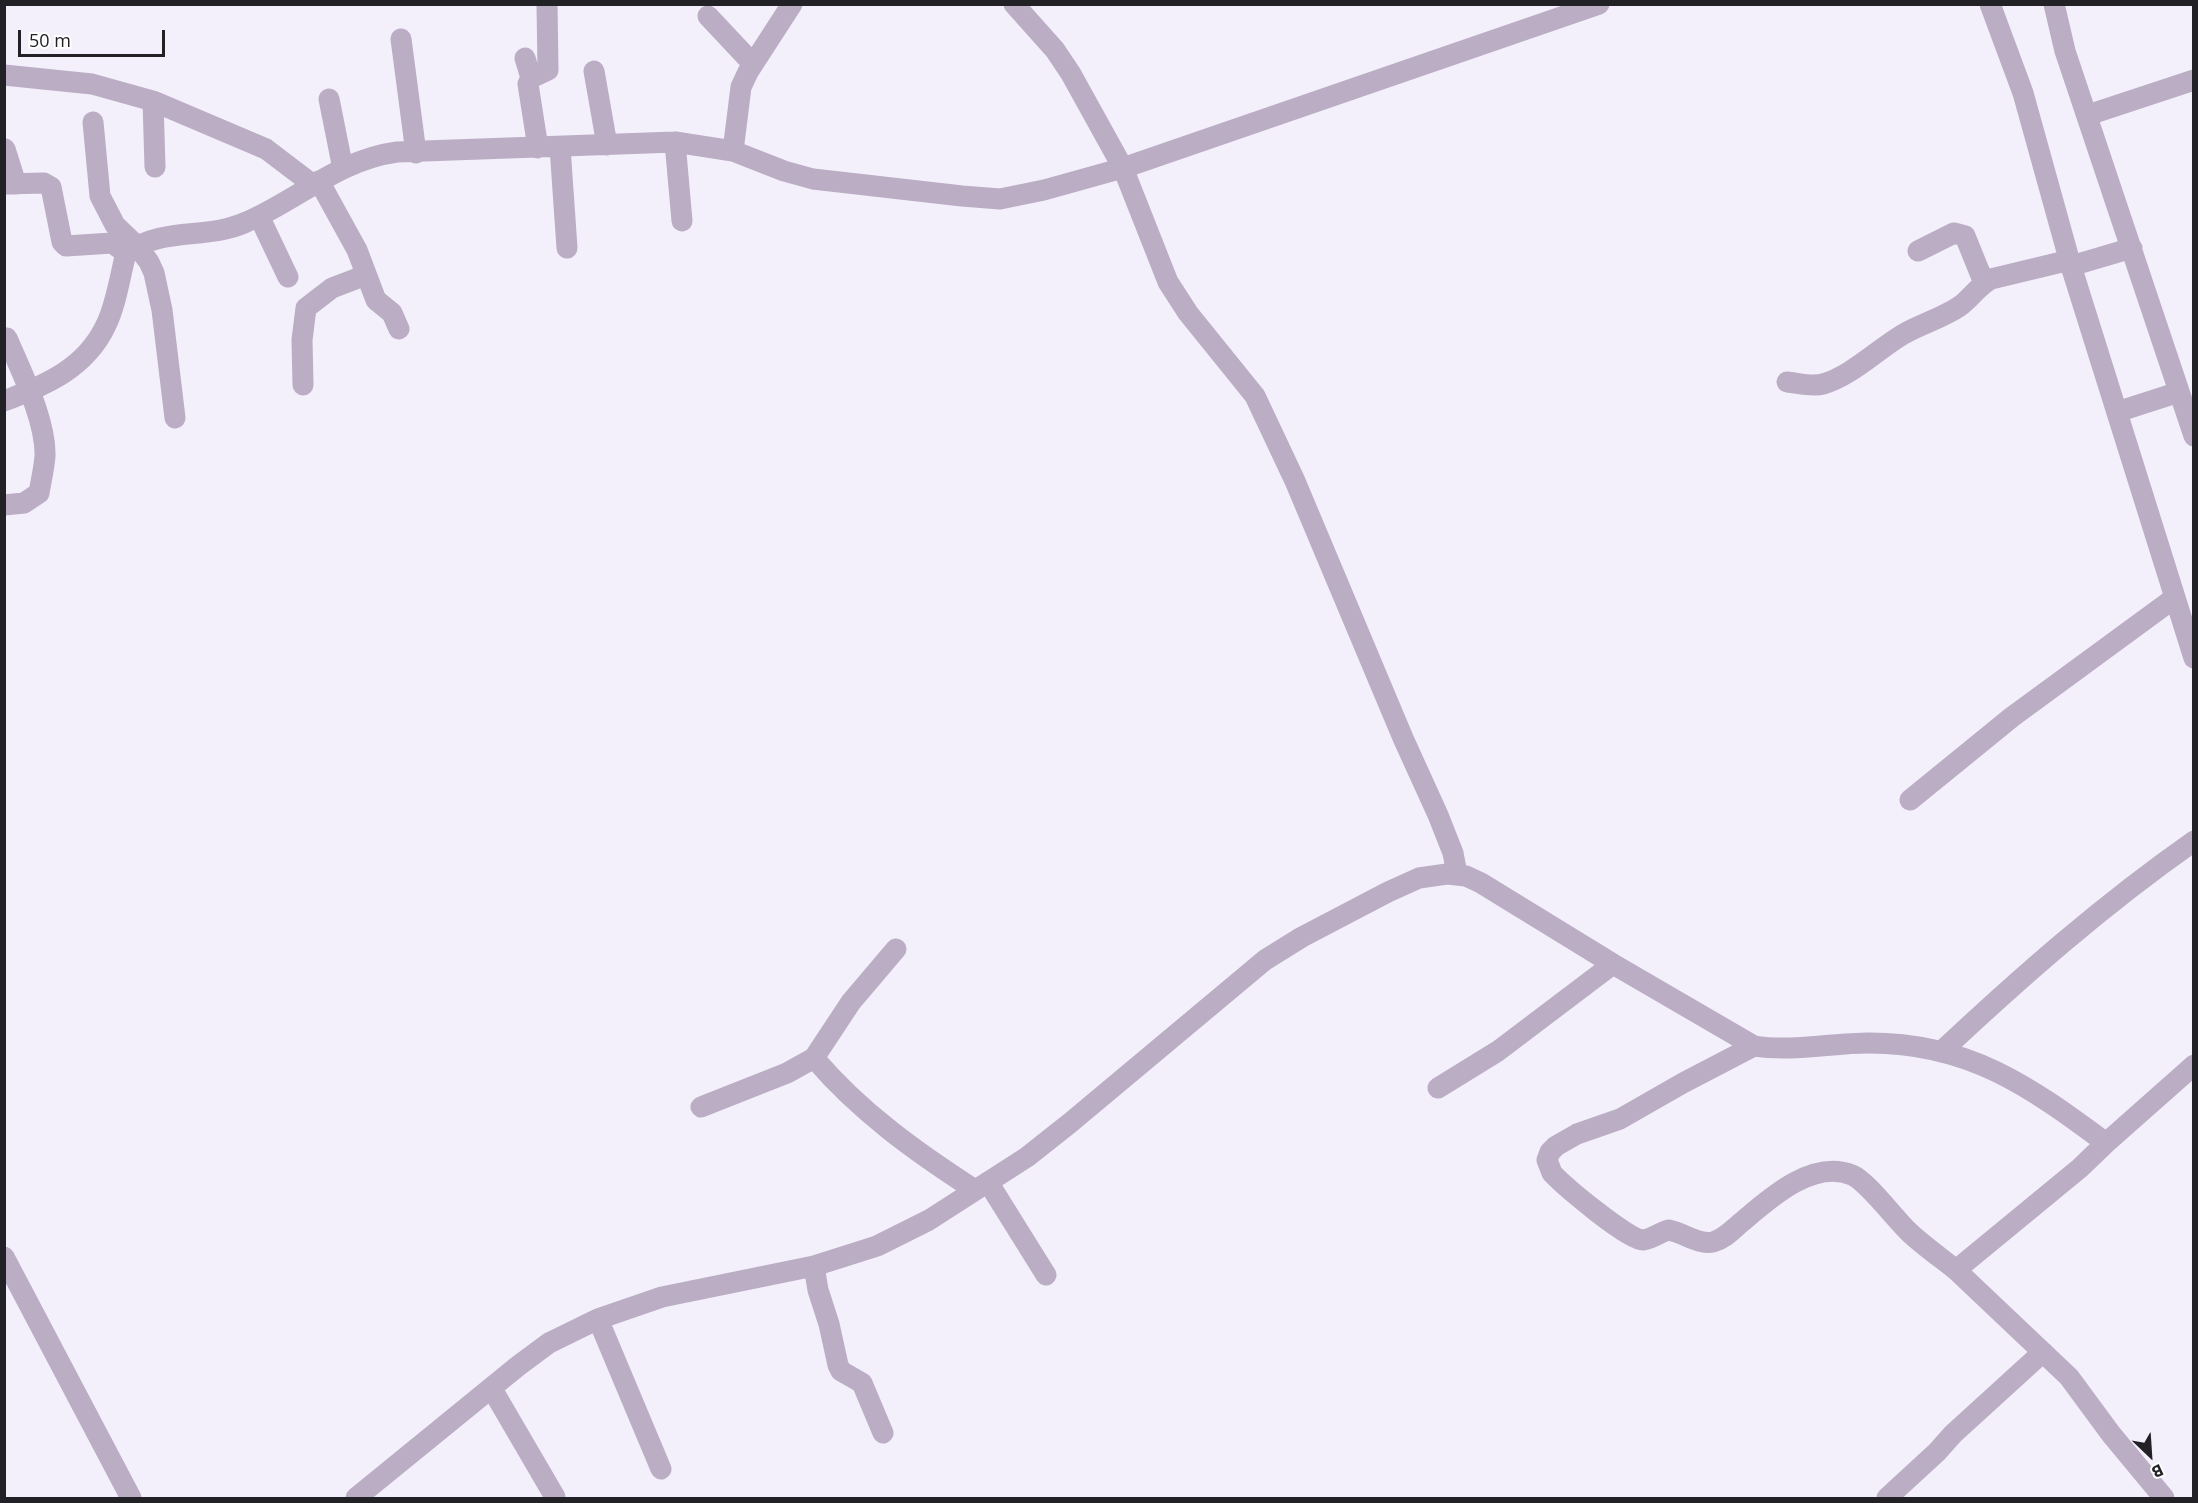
<!DOCTYPE html>
<html>
<head>
<meta charset="utf-8">
<style>
  body { margin:0 }
  #map { position:relative; width:2198px; height:1503px; overflow:hidden; background:#f3effb; font-family:"Open Sans",sans-serif }
  canvas { display:block }
  .frame { position:absolute; inset:0; border:6px solid #222125; pointer-events:none }
  .north { position:absolute; left:2120px; top:1425px; width:60px; height:60px; -webkit-text-stroke:4px #fefefe; paint-order:stroke; rotate:155deg; font-size:16px; font-weight:700; line-height:24px; text-align:center; color:#222125 }
  .north::after { content:''; display:block; margin:auto; width:21px; height:27px; background:#222125; clip-path:polygon(50% 0,100% 100%,50% 72%,0 100%) }
  .scale { position:absolute; left:18px; top:30px; width:147px; height:27px; box-sizing:border-box; border:3px solid #222125; border-top:0; padding-left:8px; font-size:18px; line-height:21px; white-space:nowrap; color:#222125; -webkit-text-stroke:4px #fefefe; paint-order:stroke }
</style>
</head>
<body>
<div id="map">
<canvas width="2198" height="1503"></canvas>
<div class="frame"></div>
<div class="north">B</div>
<div class="scale">50 m</div>
</div>
<script>
const ctx = document.querySelector('canvas').getContext('2d');
ctx.lineJoin = 'round';
function trace(path, color, width, dash) { ctx.strokeStyle = color; ctx.lineWidth = width; ctx.lineCap = dash ? 'butt' : 'round'; ctx.setLineDash(dash || []); ctx.stroke(path); }
trace(new Path2D(`
  M1014,4L1055,50L1071,74L1123,168L1168,282L1188,313L1255,396L1295,481L1403,738L1438,815L1453,853L1457,874
  M1990,4L2023,93L2071,266L2194,658
  M2054,4L2065,51L2194,436
  M708,16L753,64
  M401,39L416,153
  M525,58L531,78
  M594,71L607,145
  M4,75L92,84L153,101L266,149L312,184
  M329,99L343,169
  M153,101L155,167
  M2088,115L2194,80
  M93,122L100,196L115,225L137,246L149,262L154,273L162,310L175,418
  M675,142L682,221
  M560,147L567,248
  M538,148L528,84L531,78L548,70L547,4
  M5,149L16,184
  M733,151L741,87L748,72L792,4
  M319,181L357,250L376,300L392,313L399,329
  M4,184L44,183L51,187L62,242L66,246L112,243L126,253
  M259,216L288,277
  M1918,251L1954,233L1965,236L1984,283
  M2071,266L2132,248
  M1787,382C1798,383 1812,387 1823,384C1851,376 1877,350 1902,335C1920,324 1941,319 1960,306C1971,298 1978,286 1991,279L2070,260
  M303,385L302,340L306,308L332,288L366,275
  M4,401C46,385 86,368 106,325C116,305 120,276 126,253C165,226 205,240 244,223C297,201 337,160 397,152L675,142L733,151L784,171L813,179L962,196L1000,199L1044,190L1123,168L1599,4
  M2117,412L2179,392
  M4,505L24,503L39,493C41,481 44,469 45,456C46,420 21,371 7,338
  M1910,800L2012,717L2173,599
  M1754,1046L1683,1083L1620,1119L1577,1134L1556,1146L1550,1152L1547,1160L1552,1173C1564,1186 1628,1240 1643,1240C1652,1239 1660,1232 1669,1230C1684,1233 1698,1245 1713,1242C1725,1239 1734,1228 1743,1221C1770,1198 1813,1159 1852,1175C1867,1181 1895,1219 1910,1233C1924,1246 1941,1258 1956,1270
  M1942,1051C2022,976 2104,904 2194,841
  M814,1058C860,1112 916,1152 975,1190
  M1438,1088L1498,1051L1613,964
  M701,1107L787,1073L814,1058L851,1002L896,949
  M2106,1143L2080,1168L1956,1270L2069,1377L2111,1434L2164,1498
  M988,1182L1046,1275
  M4,1257L131,1498
  M814,1266L818,1290L829,1324L838,1365L841,1371L862,1383L883,1433
  M598,1319L661,1469
  M492,1389L555,1497
  M356,1498L518,1366L549,1343L598,1319L662,1297L814,1266L877,1246L929,1220L1027,1157L1070,1123L1265,960L1302,937L1388,892L1419,878L1447,874L1466,876L1481,883L1613,964L1754,1046C1792,1052 1831,1043 1869,1043C1969,1043 2029,1086 2106,1143L2194,1065
  M1887,1498L1937,1452L1953,1434L2043,1352`), '#baadc4', 21);
</script>
</body>
</html>
